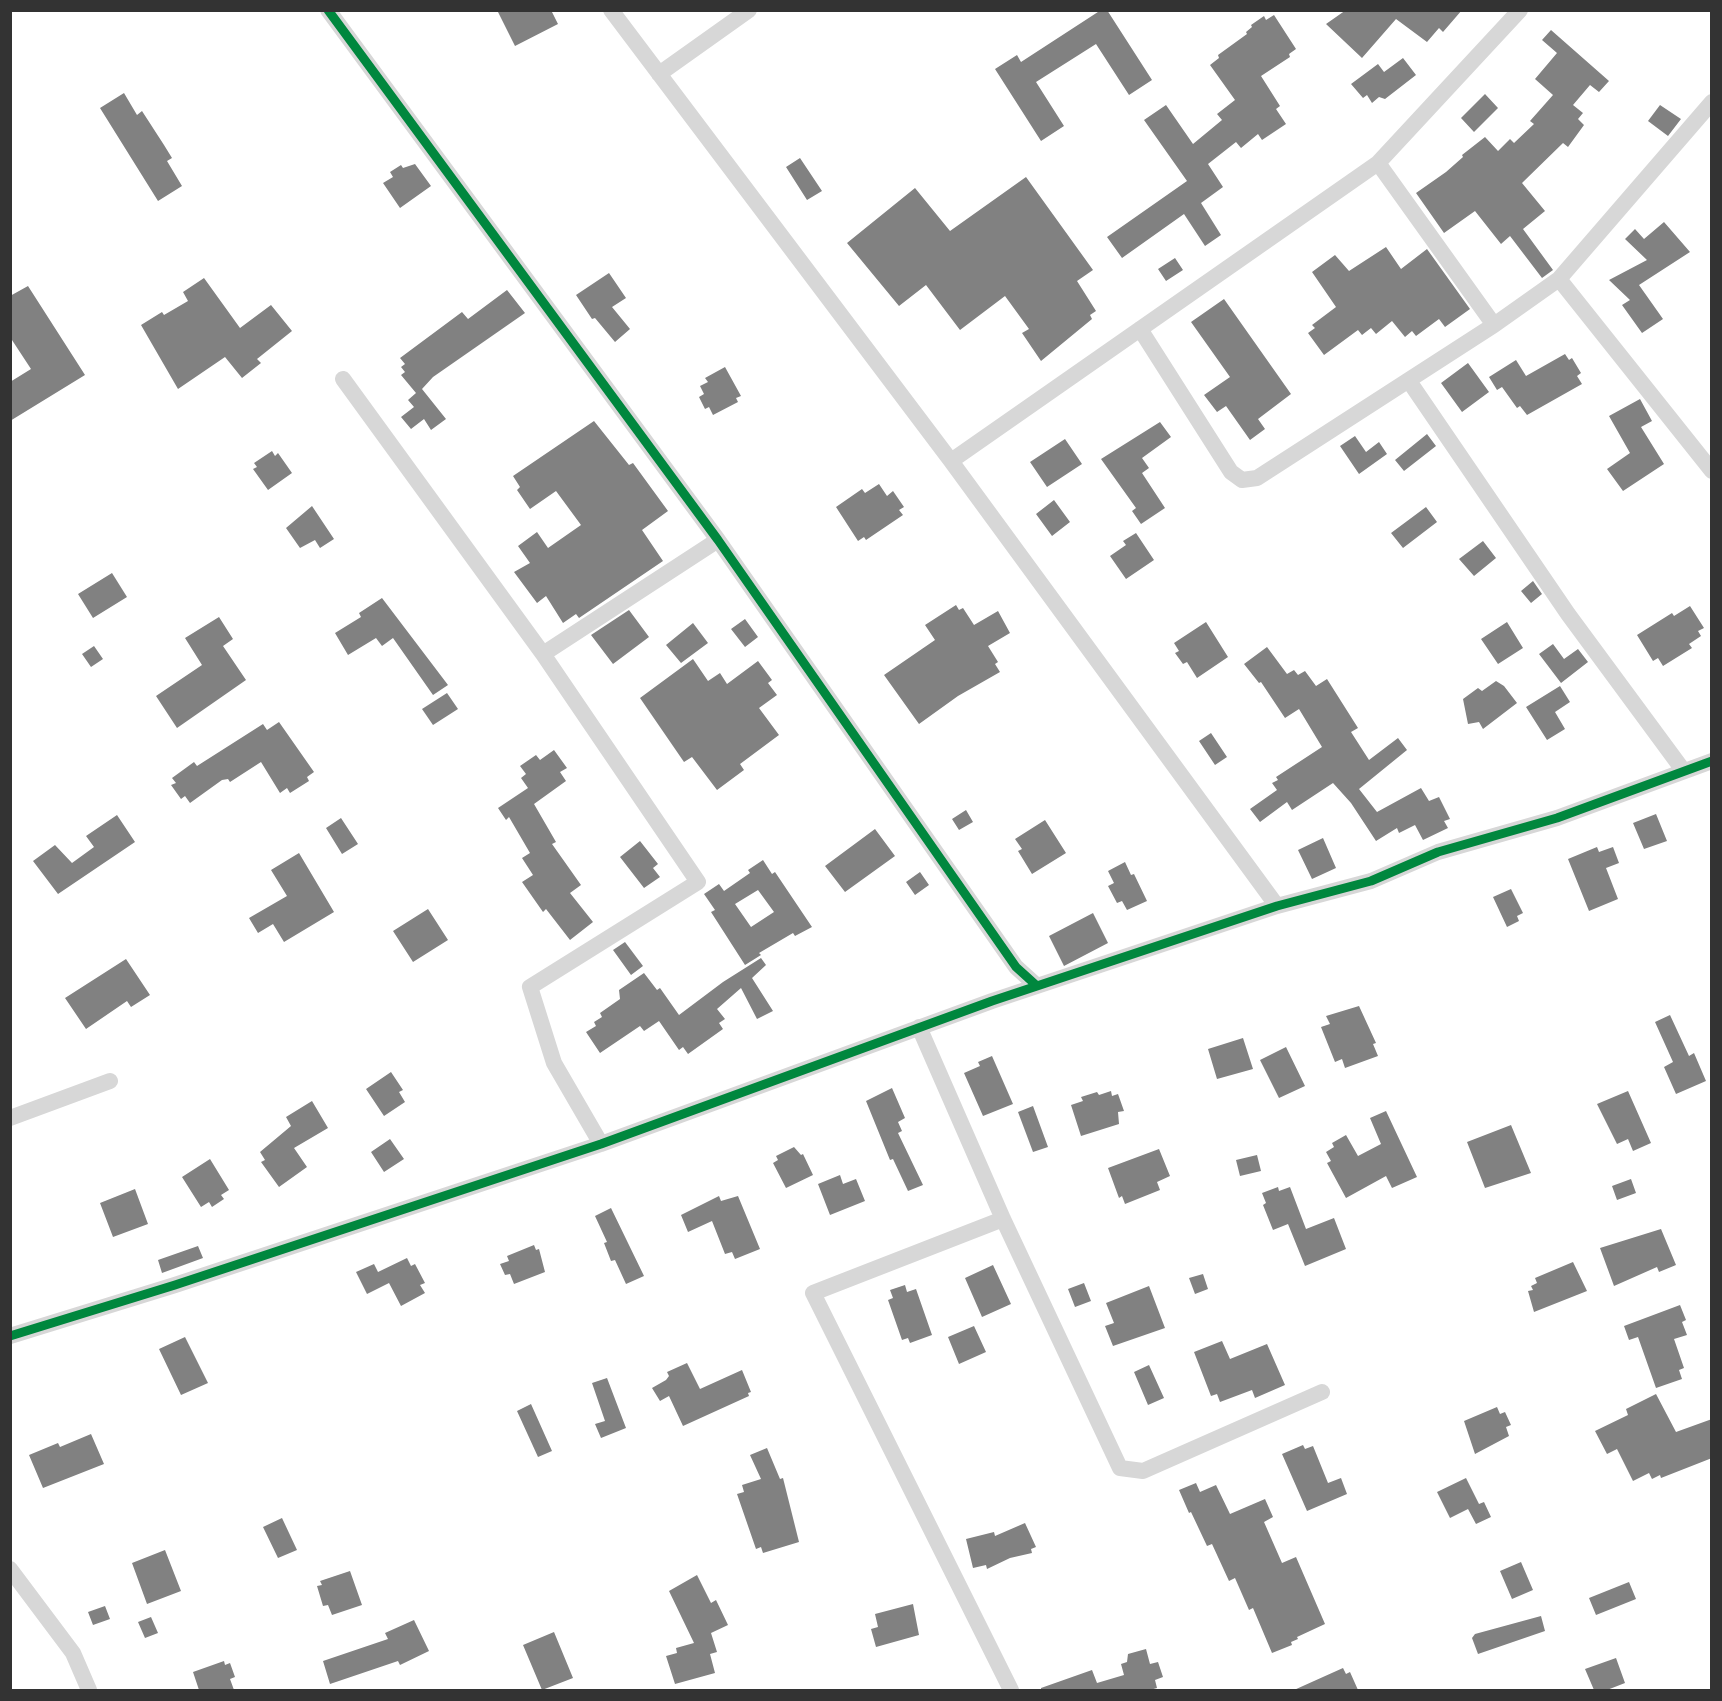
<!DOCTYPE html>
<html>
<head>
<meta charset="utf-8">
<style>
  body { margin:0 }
  #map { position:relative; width:1722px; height:1701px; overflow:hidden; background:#fff; font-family:Mulish,sans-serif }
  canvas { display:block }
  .frame { position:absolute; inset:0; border:12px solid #333; pointer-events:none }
</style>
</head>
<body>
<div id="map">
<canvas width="1722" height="1701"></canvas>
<div class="frame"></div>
</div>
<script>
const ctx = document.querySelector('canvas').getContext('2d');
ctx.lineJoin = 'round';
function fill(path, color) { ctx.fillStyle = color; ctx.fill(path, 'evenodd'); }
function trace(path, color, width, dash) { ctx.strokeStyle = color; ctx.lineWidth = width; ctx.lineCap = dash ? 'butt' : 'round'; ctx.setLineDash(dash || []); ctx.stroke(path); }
fill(new Path2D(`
  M497,10H551L558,24L515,46Z
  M1101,10H1107L1152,80L1129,95L1096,44L1036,82L1064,126L1041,141L995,69L1017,55L1021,62Z
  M1346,10H1462L1443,32L1439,28L1427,42L1396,19L1362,58L1326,24Z
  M1274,15L1296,49L1289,54L1290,57L1261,76L1280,106L1276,109L1286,124L1262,140L1258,134L1241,148L1236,142L1208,164L1223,187L1201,203L1221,235L1205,246L1184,214L1122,258L1107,237L1187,181L1144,120L1166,105L1193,144L1222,120L1217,114L1235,100L1210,65L1219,58L1218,55L1247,34L1246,32L1252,27L1251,25L1264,16L1266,20Z
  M1551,30L1609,81L1599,92L1590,85L1573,105L1583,113L1578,119L1584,125L1568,147L1563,143L1522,183L1545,211L1523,229L1553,270L1542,278L1510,236L1501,244L1475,211L1444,233L1416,193L1446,172L1463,157L1462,155L1485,137L1498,151L1510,139L1514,143L1534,124L1530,121L1553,95L1535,79L1557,53L1542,40Z
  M1403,58L1416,75L1385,99L1379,97L1372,103L1367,95L1363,98L1351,84L1378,64L1384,72Z
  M124,93L137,115L142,111L164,145L172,158L167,161L182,186L158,201L100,108Z
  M1485,94L1498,108L1474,132L1461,118Z
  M1660,105L1681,119L1668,136L1648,121Z
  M800,158L822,191L807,200L786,167Z
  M415,164L431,186L400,208L383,183L393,177L390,172L401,165L403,168Z
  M1026,177L1093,270L1077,281L1096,311L1090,315L1092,319L1041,361L1022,333L1029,329L1005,296L960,330L926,285L899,306L847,243L915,188L950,231Z
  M1664,222L1690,252L1639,285L1663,319L1642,333L1622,305L1630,300L1609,280L1647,260L1625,239L1635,229L1644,239Z
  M1386,247L1401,269L1427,249L1470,309L1445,327L1439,319L1416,336L1412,331L1405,337L1392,321L1376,334L1371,328L1362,335L1358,330L1324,355L1308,333L1315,328L1312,325L1336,307L1312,272L1335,255L1349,271Z
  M1175,258L1183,270L1166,281L1158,269Z
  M609,273L626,298L612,307L630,329L615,342L595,318L592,319L576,295Z
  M204,278L240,328L271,305L292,331L257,359L261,363L242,378L225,357L178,389L141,325L162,312L164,315L188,301L183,292Z
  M28,286L85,375L10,421V382L31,369L10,337V296Z
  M507,290L525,313L433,377L422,389L446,419L431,430L424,419L411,429L401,417L414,407L408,400L416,393L401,375L405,372L401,367L405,364L400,358L462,312L468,319Z
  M1224,299L1291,394L1258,419L1265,429L1250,440L1226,406L1217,412L1204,395L1230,377L1191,322Z
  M1565,354L1569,360L1572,358L1581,373L1577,376L1582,384L1527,415L1520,406L1517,408L1502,387L1497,390L1489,377L1516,360L1526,376Z
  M1468,363L1489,392L1462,412L1441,383Z
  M725,367L741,396L736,398L738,402L713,415L709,407L705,409L699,397L704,394L700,386L708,382L705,378Z
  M1640,399L1652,421L1641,427L1664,464L1623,491L1607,469L1630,453L1609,416Z
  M594,421L629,465L633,463L668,511L642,530L663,561L579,618L576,614L563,623L546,596L537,603L514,572L530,563L518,546L537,532L548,548L581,525L556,491L530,509L517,490L520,487L513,476Z
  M1160,422L1171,437L1142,458L1149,468L1142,473L1165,508L1141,524L1132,511L1136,508L1101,459Z
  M1427,434L1436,446L1404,471L1395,460Z
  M1355,436L1366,452L1379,442L1387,454L1359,474L1340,446Z
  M1065,439L1082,464L1047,487L1030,462Z
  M272,451L275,456L278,453L292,473L268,490L253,469L257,467L254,463Z
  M879,484L887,496L893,491L904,507L899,510L903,515L866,540L864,537L858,541L836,507L862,489L865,493Z
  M1054,500L1070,522L1052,536L1036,514Z
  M312,506L334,539L320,548L315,540L300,548L286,528Z
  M1426,507L1437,522L1403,548L1391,533Z
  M1136,533L1154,560L1126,579L1110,556L1126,545L1123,541Z
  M1483,541L1496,558L1474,576L1459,559Z
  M112,573L127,597L93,618L78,594Z
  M1533,581L1542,594L1531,603L1521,591Z
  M382,598L448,685L433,695L393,638L382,646L376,638L348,655L335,633L361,617L359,613Z
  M956,605L959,610L963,608L974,625L998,611L1010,633L988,646L998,662L995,664L1000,672L958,696L919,724L884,675L935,640L925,625Z
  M1690,606L1704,628L1698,631L1701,636L1689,644L1692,648L1663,666L1658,658L1653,661L1637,635L1672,613L1674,616Z
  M629,610L649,637L613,664L591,635Z
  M219,617L233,639L223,646L246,680L177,728L156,696L202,665L185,638Z
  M745,619L758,637L745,647L731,629Z
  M1206,622L1228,657L1197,678L1187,662L1183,664L1175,653L1179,651L1174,643Z
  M1507,622L1523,648L1498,664L1481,639Z
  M693,623L708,643L681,663L666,645Z
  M1553,644L1564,659L1578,649L1588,662L1561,683L1539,654Z
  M94,646L103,659L91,667L82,654Z
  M1267,647L1287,674L1294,670L1298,675L1305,671L1316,686L1327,679L1358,728L1351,732L1369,760L1398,738L1407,750L1359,789L1377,812L1421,788L1429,801L1439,797L1450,819L1444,821L1448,828L1423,840L1415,825L1399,833L1397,828L1376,841L1351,803L1333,783L1292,810L1287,802L1260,822L1250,809L1277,790L1272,783L1278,780L1276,777L1322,747L1299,709L1285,718L1261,682L1259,683L1244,664Z
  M693,659L708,681L720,673L727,684L758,661L772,680L768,683L777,695L759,708L779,735L740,764L744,770L717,790L692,757L684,762L640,698Z
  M1496,681L1504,686L1517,703L1483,729L1479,722L1468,724L1463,699L1478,688L1482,691Z
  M1560,686L1570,702L1555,712L1565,729L1547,740L1526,707Z
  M447,693L458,709L433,725L422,709Z
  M279,722L314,772L307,777L309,781L290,793L287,788L280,793L261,762L230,782L228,779L222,780L190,803L185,796L181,799L171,785L176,783L172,778L194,762L197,766L263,724L267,730Z
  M1211,733L1227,757L1215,765L1199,741Z
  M554,750L567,768L560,772L566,781L534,804L556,842L552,844L581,885L570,893L593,922L570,940L546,909L543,912L522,882L533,875L522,858L530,853L509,817L506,820L498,808L528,788L521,778L526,774L520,766L536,755L540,760Z
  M966,810L973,822L959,830L952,819Z
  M1656,814L1667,841L1644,849L1633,823Z
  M117,815L135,842L58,894L33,861L55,845L72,863L94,847L86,836Z
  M341,818L358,844L342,854L326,828Z
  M1045,820L1066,853L1032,874L1018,851L1022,849L1015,839Z
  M875,829L895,856L845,892L825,866Z
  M1323,838L1336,868L1312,879L1298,850Z
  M640,841L658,864L653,868L660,877L644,888L620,857Z
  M1597,847L1599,852L1613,847L1619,863L1606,868L1618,899L1589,911L1568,859Z
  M299,853L334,912L284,942L273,924L258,933L249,918L287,896L271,870Z
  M763,860L772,874L775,872L812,927L795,936L793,933L759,953L761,955L745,965L711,912L715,910L704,894L719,884L724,891L750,873L748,870ZM758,890L774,912L751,927L735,904Z
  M1125,862L1131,875L1134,874L1147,901L1127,910L1122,901L1117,903L1108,886L1114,883L1108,871Z
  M920,872L929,885L915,895L906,882Z
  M1511,889L1523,913L1517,916L1519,921L1507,927L1493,897Z
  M428,909L448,940L413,962L393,931Z
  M1093,913L1108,943L1064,966L1049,936Z
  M625,942L643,966L631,975L613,950Z
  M761,958L766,965L752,978L773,1011L757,1019L741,988L717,1009L725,1019L719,1023L723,1029L688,1054L683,1047L679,1050L659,1021L644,1031L640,1026L600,1053L586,1032L596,1026L594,1022L602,1017L600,1013L620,999L619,990L644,973L657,990L660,988L679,1015L723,982Z
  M126,959L150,995L131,1007L127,1001L86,1029L65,998Z
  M1359,1006L1376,1043L1373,1044L1378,1056L1345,1068L1342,1059L1335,1062L1321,1027L1330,1024L1326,1016Z
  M1670,1015L1689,1056L1694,1053L1706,1081L1676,1094L1664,1067L1673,1062L1655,1022Z
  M1243,1038L1253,1069L1217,1079L1208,1049Z
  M1286,1047L1305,1086L1279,1098L1260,1060Z
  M992,1056L1013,1104L983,1116L964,1073L980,1066L978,1062Z
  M391,1072L403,1090L399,1092L405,1102L384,1116L366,1089Z
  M892,1088L905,1118L898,1122L902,1131L898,1133L923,1185L908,1191L893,1159L890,1160L866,1101Z
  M1111,1091L1112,1096L1118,1094L1124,1111L1118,1112L1119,1124L1081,1136L1071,1105L1083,1101L1081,1097L1097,1092L1099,1095Z
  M1628,1091L1651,1143L1633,1151L1628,1139L1617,1144L1597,1104Z
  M312,1101L328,1128L294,1148L307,1167L279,1187L261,1162L265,1160L260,1152L291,1126L286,1117Z
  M1033,1106L1048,1147L1033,1152L1018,1112Z
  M1386,1111L1417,1177L1392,1188L1386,1176L1346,1198L1327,1163L1331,1161L1326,1152L1334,1147L1332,1143L1346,1135L1358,1156L1381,1144L1370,1118Z
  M1511,1125L1531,1173L1485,1188L1467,1142Z
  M390,1139L404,1159L384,1172L371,1152Z
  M794,1147L801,1155L803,1154L813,1175L786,1188L773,1163L778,1160L776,1156Z
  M1159,1149L1170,1176L1157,1182L1160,1190L1125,1204L1122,1196L1119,1198L1108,1168Z
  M1257,1155L1261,1171L1240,1176L1236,1160Z
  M210,1159L229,1190L221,1195L224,1199L212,1207L209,1202L201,1207L182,1177Z
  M840,1175L843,1184L856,1179L865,1201L830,1215L818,1184Z
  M1631,1179L1636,1193L1617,1200L1612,1186Z
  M1278,1187L1279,1191L1290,1187L1306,1229L1334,1218L1346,1249L1305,1266L1288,1224L1273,1230L1263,1205L1266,1203L1262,1193Z
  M135,1189L148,1224L113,1237L100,1203Z
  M719,1196L721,1201L738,1196L760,1249L735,1259L732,1252L725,1254L712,1221L688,1232L681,1215Z
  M611,1208L644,1276L626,1284L615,1260L611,1261L604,1243L607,1242L595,1216Z
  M1661,1229L1676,1265L1659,1272L1657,1267L1614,1286L1600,1248Z
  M534,1245L536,1250L539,1249L545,1272L514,1284L510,1274L505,1275L500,1264L509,1261L507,1256Z
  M198,1246L203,1258L162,1273L158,1260Z
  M407,1258L411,1266L415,1264L425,1283L420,1285L425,1293L401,1306L389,1283L367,1294L356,1272L374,1264L378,1272Z
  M1573,1262L1587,1291L1534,1312L1528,1291L1533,1290L1531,1286L1537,1283L1535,1278Z
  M993,1265L1011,1304L982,1317L965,1278Z
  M1203,1274L1208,1289L1195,1294L1189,1278Z
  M1084,1283L1091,1301L1075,1307L1068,1289Z
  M905,1285L907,1292L916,1289L932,1335L910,1343L908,1338L902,1340L888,1300L893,1298L890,1290Z
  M1149,1286L1165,1328L1113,1346L1105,1326L1114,1323L1106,1303Z
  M1680,1305L1686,1320L1682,1322L1687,1335L1674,1339L1684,1368L1679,1370L1682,1379L1656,1388L1638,1337L1629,1340L1624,1326Z
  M974,1326L986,1352L959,1364L948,1337Z
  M185,1337L208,1383L181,1395L159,1349Z
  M1222,1341L1230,1359L1267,1344L1285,1385L1255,1398L1252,1390L1220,1402L1217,1394L1211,1396L1194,1352Z
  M687,1363L700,1389L742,1370L751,1392L748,1393L749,1396L683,1426L669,1396L660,1401L652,1388L666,1380L669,1376L667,1372Z
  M1149,1365L1164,1398L1148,1405L1134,1372Z
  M607,1378L626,1428L601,1438L595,1424L605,1421L592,1383Z
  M1656,1394L1676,1432L1712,1419V1458L1661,1478L1660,1475L1652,1479L1649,1473L1633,1481L1617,1449L1607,1454L1595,1431L1628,1415L1626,1409Z
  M531,1404L552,1451L538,1457L517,1411Z
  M1497,1407L1500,1414L1505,1412L1511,1425L1506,1427L1509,1436L1475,1454L1464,1421Z
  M91,1434L104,1464L43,1488L29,1455L58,1443L60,1447Z
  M1303,1445L1305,1449L1313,1446L1328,1483L1341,1478L1347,1494L1307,1511L1282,1454Z
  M767,1448L780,1479L783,1478L799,1542L763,1553L761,1547L756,1549L737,1494L744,1492L742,1485L761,1479L750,1455Z
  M1466,1478L1479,1504L1484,1502L1491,1517L1476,1524L1468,1509L1450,1518L1437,1492Z
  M1196,1483L1200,1492L1216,1485L1230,1514L1265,1499L1273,1517L1264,1522L1282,1563L1296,1557L1325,1624L1297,1637L1298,1639L1291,1642L1292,1645L1272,1653L1253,1608L1249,1610L1235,1578L1229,1581L1212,1544L1207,1546L1191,1512L1189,1513L1179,1490Z
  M282,1518L297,1550L278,1558L263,1527Z
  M1025,1523L1036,1547L1031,1549L1032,1553L1010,1558L987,1569L986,1565L973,1568L966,1539L994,1532L995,1536Z
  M165,1550L181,1591L147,1604L132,1563Z
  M1521,1562L1533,1590L1512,1599L1500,1571Z
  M350,1571L362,1605L332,1615L328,1605L323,1606L317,1586L322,1585L320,1581Z
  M697,1575L711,1603L716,1600L728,1625L711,1633L717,1652L710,1654L715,1673L675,1684L666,1656L677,1653L676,1648L694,1643L669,1591Z
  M1629,1582L1636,1599L1596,1615L1589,1598Z
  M913,1604L919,1635L876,1647L871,1629L878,1627L875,1614Z
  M105,1606L110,1619L93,1625L88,1612Z
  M1541,1616L1545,1631L1478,1654L1472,1638L1475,1634Z
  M151,1617L158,1633L145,1638L138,1622Z
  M414,1620L429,1651L400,1665L398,1661L330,1684L323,1661L388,1639L385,1633Z
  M554,1632L573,1678L542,1690L523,1645Z
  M1146,1649L1150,1664L1158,1662L1163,1677L1155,1680L1157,1688L1150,1690H1041V1688L1092,1670L1097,1683L1124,1675L1121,1664L1127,1662L1128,1654Z
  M1616,1658L1625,1683L1607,1690H1594L1585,1669Z
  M224,1661L225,1665L230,1663L235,1677L230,1679L234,1690H199L193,1672Z
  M1343,1668L1346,1674L1350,1672L1358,1690H1294Z`), '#818181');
trace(new Path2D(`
  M328,10L718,540L1016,967L1037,986
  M611,10L951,461L1277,906
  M659,74L749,10
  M1378,163L1494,325
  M1559,279L1712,471
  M1140,329L1231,472L1242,480L1257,478L1494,325L1559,279L1712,102
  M343,379L543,654L698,882L530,987L554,1063L601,1144
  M1409,381L1568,614L1683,770
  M951,461L1378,163L1520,10
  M543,654L718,540
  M919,1027L1003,1219L1120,1468L1143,1471L1322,1392
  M10,1118L110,1081
  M1003,1219L813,1293L1011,1690
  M10,1336L175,1285L601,1144L992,1001L1277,906L1371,881L1438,852L1557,818L1712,761
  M10,1569L73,1653L89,1690`), '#d7d7d7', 16);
trace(new Path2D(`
  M328,10L718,540L1016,967L1037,986
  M10,1336L175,1285L601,1144L992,1001L1277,906L1371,881L1438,852L1557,818L1712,761`), '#00873e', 9);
</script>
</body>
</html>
